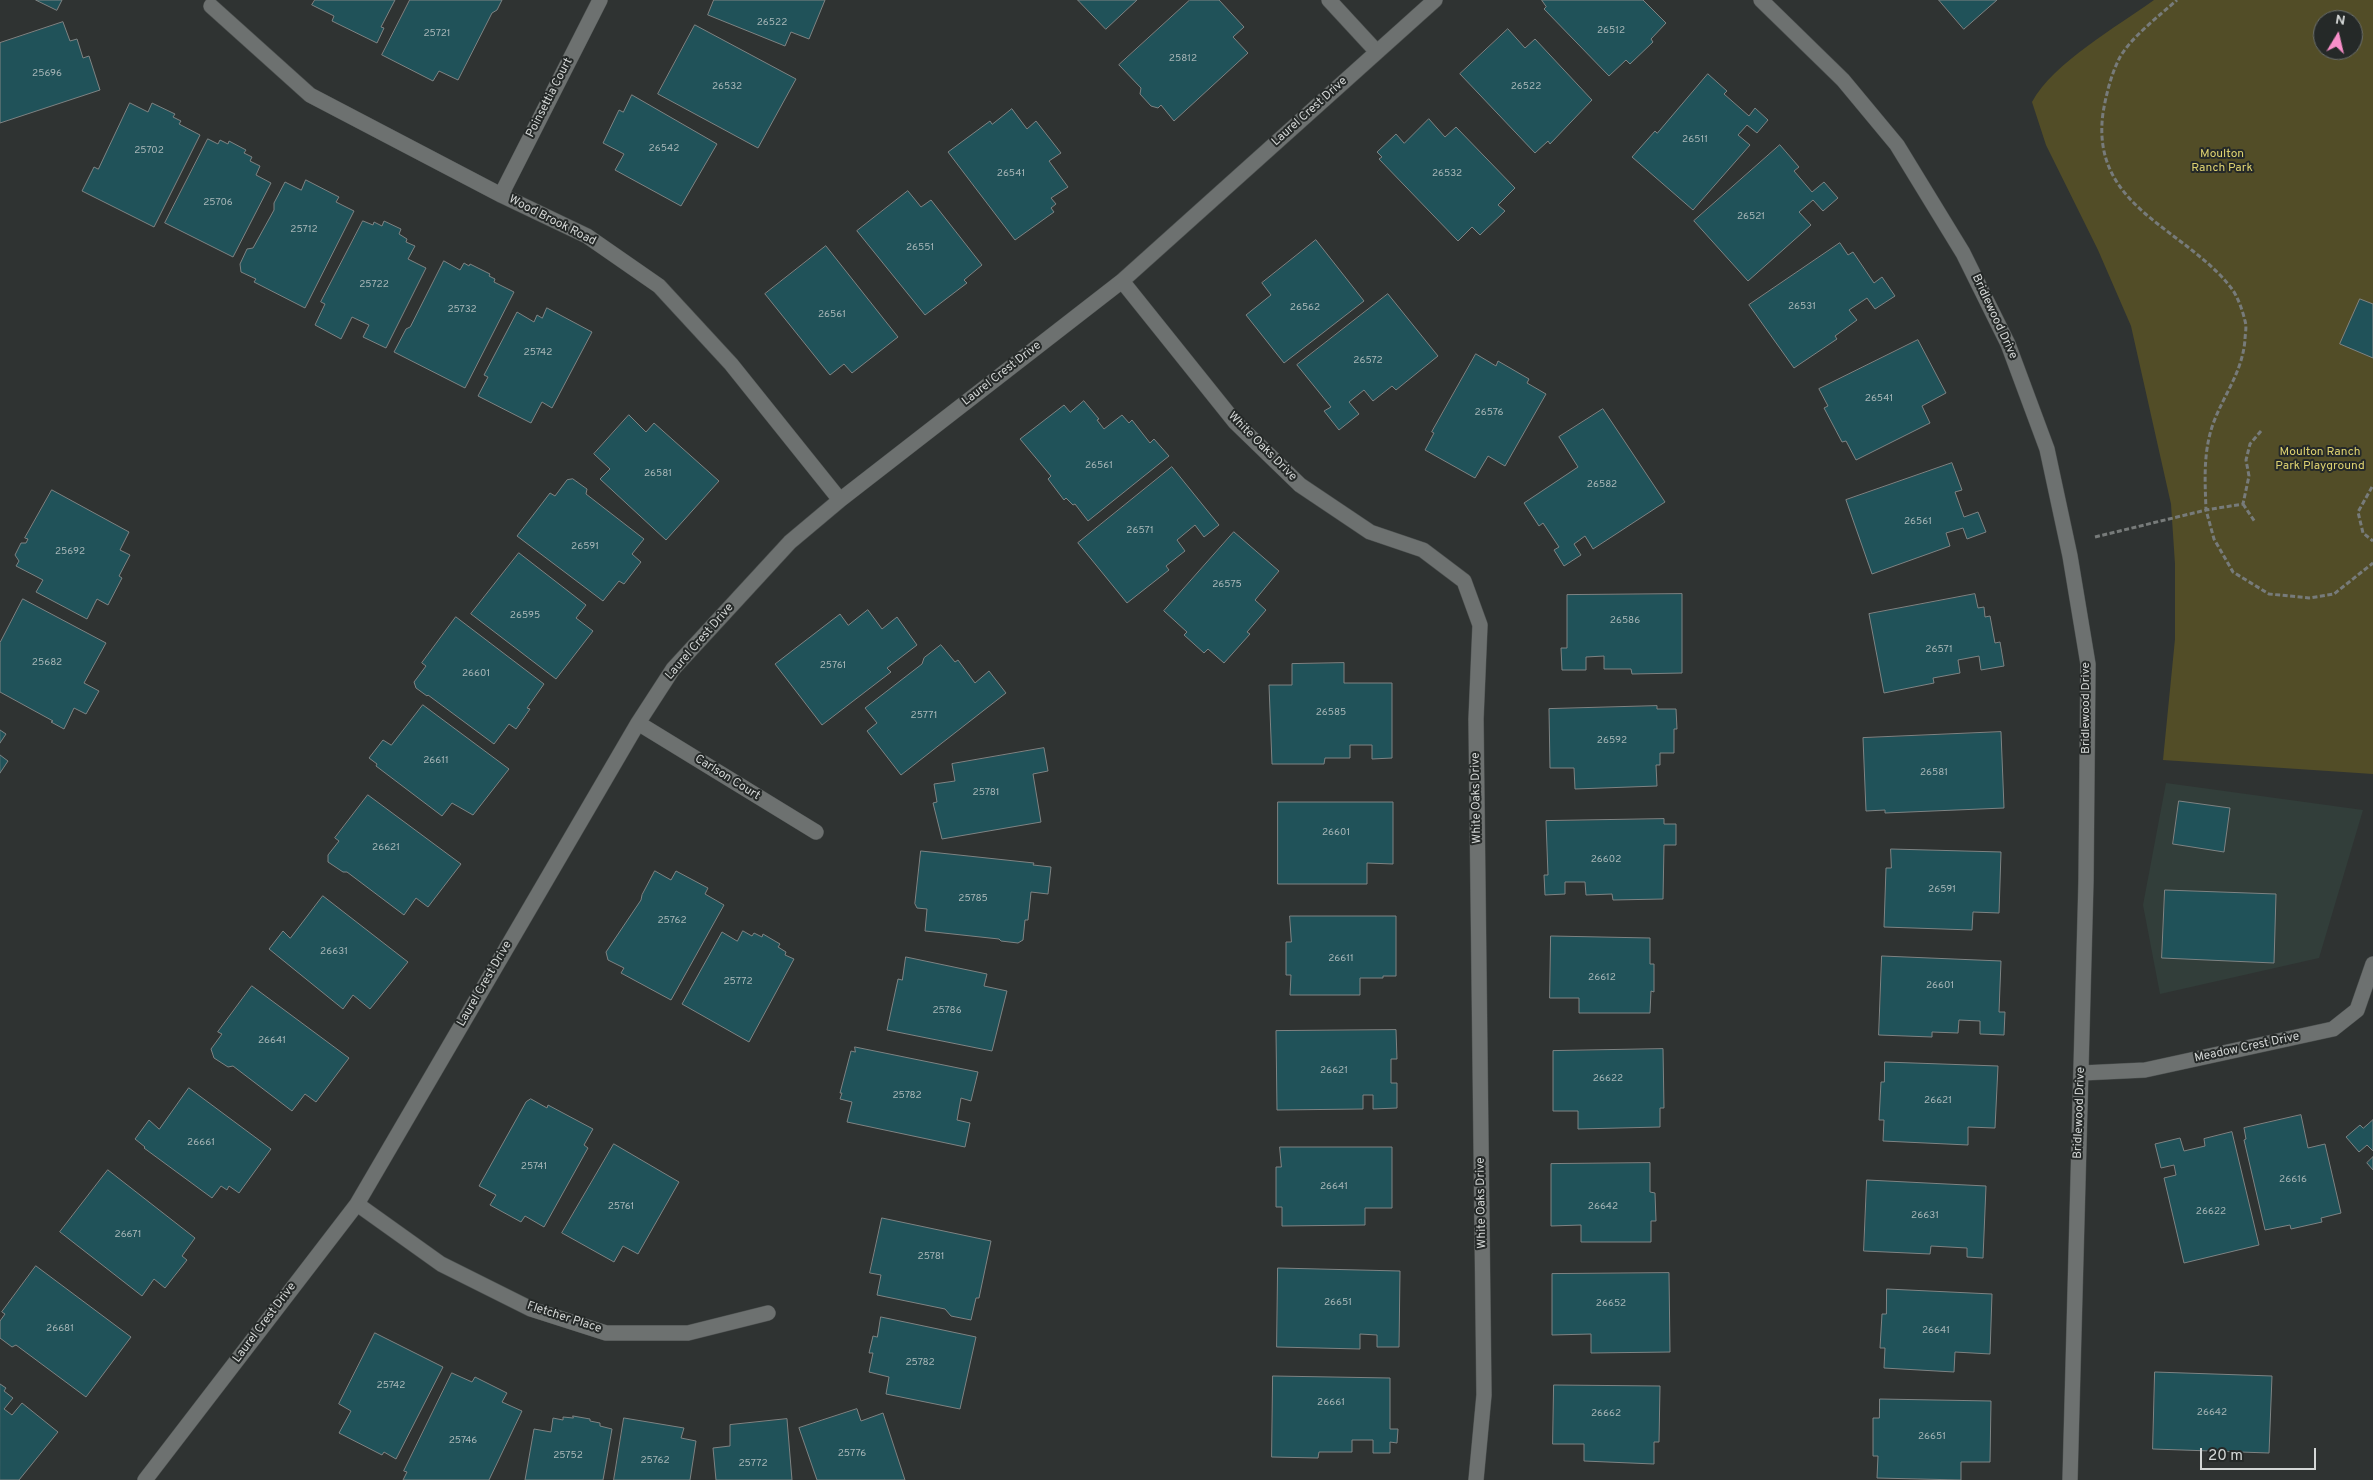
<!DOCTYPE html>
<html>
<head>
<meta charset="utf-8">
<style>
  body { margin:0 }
  #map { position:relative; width:2373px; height:1480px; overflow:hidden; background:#2f3332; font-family:Overpass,sans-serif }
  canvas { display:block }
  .north { position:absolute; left:2313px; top:10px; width:50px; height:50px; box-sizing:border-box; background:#252928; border:1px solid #6b6f6e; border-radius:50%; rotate:9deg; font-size:14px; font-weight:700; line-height:20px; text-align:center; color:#d4d7d6 }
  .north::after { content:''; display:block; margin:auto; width:18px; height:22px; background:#f98fca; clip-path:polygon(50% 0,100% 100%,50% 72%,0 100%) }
  .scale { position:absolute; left:2200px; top:1448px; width:116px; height:22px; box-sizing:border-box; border:2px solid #d4d7d6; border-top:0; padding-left:6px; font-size:15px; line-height:18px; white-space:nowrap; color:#d4d7d6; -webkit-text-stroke:4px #252928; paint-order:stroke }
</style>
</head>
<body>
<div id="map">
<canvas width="2373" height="1480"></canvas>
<div class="north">N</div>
<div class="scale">20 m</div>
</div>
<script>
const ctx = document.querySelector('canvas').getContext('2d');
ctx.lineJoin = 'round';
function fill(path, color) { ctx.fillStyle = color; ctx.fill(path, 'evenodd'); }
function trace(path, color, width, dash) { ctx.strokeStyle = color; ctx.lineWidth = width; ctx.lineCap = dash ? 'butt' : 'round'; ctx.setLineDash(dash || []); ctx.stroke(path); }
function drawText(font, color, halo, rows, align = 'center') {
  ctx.font = font + ' Overpass,sans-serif'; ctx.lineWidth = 4; ctx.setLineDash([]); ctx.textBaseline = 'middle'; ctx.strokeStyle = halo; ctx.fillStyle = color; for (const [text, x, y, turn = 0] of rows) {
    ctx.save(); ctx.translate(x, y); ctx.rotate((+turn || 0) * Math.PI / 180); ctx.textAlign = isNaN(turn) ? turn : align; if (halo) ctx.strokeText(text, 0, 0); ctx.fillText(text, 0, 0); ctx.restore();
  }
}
fill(new Path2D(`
  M2166,783L2363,810L2319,958L2160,994L2143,905Z`), '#323e3a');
fill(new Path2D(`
  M2154,0H2373V774L2163,760L2175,639V564L2171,504L2131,326L2098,250L2046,145L2032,102C2053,63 2118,26 2154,0ZM2323,20H2353V50H2323Z`), '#524d27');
const building = new Path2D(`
  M36,0H62L57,10Z
  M315,0H395L381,27L384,28L377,43L332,21L334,16L312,5Z
  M410,0H502L497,10L492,13L458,80L439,71L433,81L382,55Z
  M714,0H825L809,39L791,32L785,46L708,15Z
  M1078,0H1137L1106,29Z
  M1190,0H1219L1244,27L1233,37L1248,53L1174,121L1161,105L1158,108L1151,106L1140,94L1141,88L1119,65Z
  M1542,0H1643L1666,23L1651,39L1653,42L1630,64L1626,60L1609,76L1544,9L1546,7Z
  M1939,0H1997L1964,29Z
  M63,22L70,41L77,39L83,58L89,56L100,90L0,123V43Z
  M695,25L796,79L758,148L658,94Z
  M1508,29L1525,48L1535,39L1592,100L1550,144L1548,141L1535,153L1460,74Z
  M1708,74L1727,91L1724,94L1749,116L1755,108L1768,120L1757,133L1747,125L1738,135L1750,145L1693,210L1632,157L1655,131L1657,133Z
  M632,95L717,144L681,206L615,170L624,154L603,143L619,110L623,112Z
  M130,103L148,112L152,103L175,114L173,117L181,121L179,124L200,135L154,227L82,191L94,167L98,169Z
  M1012,109L1027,129L1036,121L1061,153L1049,161L1068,187L1051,198L1056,204L1051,208L1054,212L1015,240L948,152L990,121L992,124Z
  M1429,119L1445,137L1456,127L1515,188L1498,205L1505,211L1480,235L1472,227L1458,241L1379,159L1382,157L1377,152L1396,134L1404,143Z
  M208,139L218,144L220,140L228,144L229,141L246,150L244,153L252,157L250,161L260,166L256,175L271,183L233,257L165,223Z
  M1780,145L1799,167L1794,171L1812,192L1824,182L1838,198L1823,211L1813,200L1799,212L1811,225L1748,281L1694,221Z
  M306,180L339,197L336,202L354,211L305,308L254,282L256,279L241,272L240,264L247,249L253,248L274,210V203L285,182L301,190Z
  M908,191L921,207L931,200L982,265L964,280L967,283L925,315L857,231Z
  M363,221L373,225L374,222L382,226L384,221L401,229L399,234L407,239L406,242L415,246L408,259L426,268L386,348L363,337L369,325L352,317L341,339L315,325L325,304L321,302Z
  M1316,240L1364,301L1284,363L1246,315L1271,295L1262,283Z
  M1840,243L1848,255L1853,252L1874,283L1882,277L1895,296L1875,309L1867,298L1849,310L1857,320L1835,336L1837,339L1794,368L1749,305Z
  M826,246L898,337L852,373L844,364L830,375L765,294Z
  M444,261L460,270L464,263L469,266L470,264L490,274L489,276L495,279L494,282L514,292L465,388L394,352L406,329L410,327Z
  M1388,294L1438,356L1396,390L1392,386L1373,401L1364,390L1349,402L1359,414L1339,430L1324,411L1331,407L1297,365Z
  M2360,299L2373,304V358L2340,344Z
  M547,308L592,332L552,408L542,402L531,423L478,396L488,377L484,375L517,312L534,322L537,315L542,318Z
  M1918,340L1946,393L1922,406L1930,423L1856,460L1846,441L1842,442L1824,408L1828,406L1819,389Z
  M1476,354L1496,366L1498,361L1529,379L1527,383L1546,394L1505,466L1488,456L1475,478L1425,450L1434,433L1432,432Z
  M1084,401L1099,419L1097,420L1104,429L1122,415L1129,423L1132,420L1150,443L1154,439L1169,456L1088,521L1075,504L1073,505L1066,498L1064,500L1048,479L1051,476L1020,439L1064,405L1070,412Z
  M1603,409L1665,502L1593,549L1585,536L1574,544L1581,555L1564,566L1554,550L1559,547L1543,523L1539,526L1524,503L1578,467L1559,437Z
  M629,415L646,432L654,423L719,481L666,540L600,479L610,469L594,454Z
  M1952,463L1962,490L1955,492L1964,517L1978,512L1986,532L1967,539L1963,528L1946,533L1950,546L1872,574L1846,500Z
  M1172,467L1219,525L1204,537L1195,525L1177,540L1185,551L1166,566L1169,570L1127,603L1078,543Z
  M573,479L587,489L586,494L644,539L632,554L641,562L624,584L619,581L603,601L517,536L550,493L555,496L567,480Z
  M52,490L129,532L120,550L130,555L119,576L122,578L108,605L97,599L87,619L36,592L43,580L16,566L19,561L15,555L21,543H26L28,539L25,538Z
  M1234,532L1279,571L1255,600L1266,610L1247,632L1250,634L1224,663L1208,649L1204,653L1184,635L1187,632L1164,611Z
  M519,553L586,605L576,618L593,631L556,679L471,614Z
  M1682,594V673L1632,674L1631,669H1604V656L1586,657V670H1562L1561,648H1567V595Z
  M1975,594L1978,608L1984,607L1985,617L1990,616L1995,643L2000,642L2004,666L1981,670L1979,656L1958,660L1960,673L1933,678L1934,683L1884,693L1869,614Z
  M23,599L106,643L84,683L99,691L86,714L74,708L64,729L51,722L53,721L0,692V643Z
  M868,610L882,629L897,617L917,645L887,668L891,672L822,725L775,664L840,614L848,625Z
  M456,617L544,684L527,708L530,709L516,729L509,724L494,744L428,695L427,696L416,688L414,682L426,666L422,663Z
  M941,645L955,662L958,660L975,683L989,671L1006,693L901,775L867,731L877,723L865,708L922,664L924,658Z
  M1344,663V683H1392V758L1372,759V745H1350V758H1325L1324,764H1272L1269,685H1292V664Z
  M423,705L509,769L473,815L452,803L442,816L376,766L377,764L369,758L383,740L391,745Z
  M1657,706V709H1676L1677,729H1674V753H1660V765H1656L1657,786L1575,789L1574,768H1550L1549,709Z
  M0,730L6,734L0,743Z
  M2001,732L2004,808L1885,813V810L1866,811L1863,738Z
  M1044,748L1048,771L1033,774L1041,822L942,839L933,803L937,802L934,784L955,781L952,764Z
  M0,755L8,761L0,773Z
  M368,795L461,864L428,907L416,898L404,915L347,872H343L328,862V855L339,841L335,838Z
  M2179,801L2230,808L2224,852L2173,844Z
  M1278,802H1393V864L1367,863V884H1278Z
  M1664,819V824H1676V845H1664L1663,899L1613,900L1612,894L1586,895L1585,882H1565V894L1545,895L1544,875H1548L1546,821Z
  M1891,849L2001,852L1999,913L1973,912L1972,930L1884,927L1886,868H1891Z
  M921,851L1034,863L1033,865L1051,867L1048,894L1031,892L1028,920H1025L1023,940L1018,943L1001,941L999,939L925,931L927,909L917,908L915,904Z
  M655,871L671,880L676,871L708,888L705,894L724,905L671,1000L621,973L624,968L608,960L606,952L641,900L642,895Z
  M2165,890L2276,894L2274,963L2162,958Z
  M323,896L408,962L370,1009L353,995L343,1009L269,949L283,931L290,938Z
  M1290,916H1396V976H1383V978H1360V995H1290L1291,975H1286V942H1291Z
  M743,931L752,936L754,933L762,937L763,934L780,944L778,947L786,952L785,955L794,959L749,1042L682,1004L722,932L737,941Z
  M1551,936L1650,938V964H1654V992L1651,991L1650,1013H1579V998H1550Z
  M1882,956L2001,961L1999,1012H2005L2004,1035L1980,1034V1021L1959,1020L1958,1033L1932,1032V1037L1879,1035Z
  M906,957L987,974L984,986L1007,991L992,1051L887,1030L898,979L902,980Z
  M252,986L349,1058L316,1102L305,1094L292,1111L233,1066L228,1067L214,1058L211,1049L222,1034L218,1032Z
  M1396,1030L1397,1059H1391V1083H1397V1108L1373,1109V1095H1363V1109L1277,1110L1276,1031Z
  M855,1047L978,1072L971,1101L961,1098L957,1120L970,1123L965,1147L847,1122L852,1102L840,1099L842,1093H840L851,1051L855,1052Z
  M1663,1049L1664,1108H1660V1127L1578,1129V1111H1553V1051Z
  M1885,1062L1998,1066L1995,1128L1968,1127V1145L1883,1141L1884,1120H1879L1881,1082H1884Z
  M189,1088L271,1149L239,1193L229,1186L227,1190L221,1186L212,1198L144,1148L145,1147L135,1139L149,1120L159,1129Z
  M531,1099L547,1108L548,1105L593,1129L584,1145L588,1148L544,1227L525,1216L521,1222L490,1205L496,1195L479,1186L526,1102Z
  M2301,1115L2308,1148L2325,1144L2341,1213L2321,1218L2322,1222L2291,1229L2290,1225L2265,1230L2244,1140L2246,1139L2244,1128Z
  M2373,1120V1151L2367,1145L2359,1152L2346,1137L2360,1125L2363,1128Z
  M2232,1132L2259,1245L2184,1263L2164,1178L2176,1175L2174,1165L2161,1168L2155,1144L2180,1138L2184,1151L2205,1146L2204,1139Z
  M614,1144L679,1182L638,1254L623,1246L614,1262L562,1233Z
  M1280,1147H1392V1208H1365V1225L1282,1226V1207H1276V1167H1281Z
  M2373,1157V1170L2367,1163Z
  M1650,1163V1192L1655,1193L1656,1221H1651V1242H1581V1225L1551,1226V1164Z
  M108,1170L195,1238L182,1256L187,1260L165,1288L154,1279L142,1296L60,1232Z
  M1867,1180L1986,1186L1983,1258L1967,1257V1248L1931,1246L1930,1254L1864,1251Z
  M882,1218L991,1241L979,1298H976L971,1320L951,1316L945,1309L877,1295L881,1275L870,1273Z
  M36,1266L131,1337L86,1397L16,1345L12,1347L0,1338V1321L5,1314L2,1312Z
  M1278,1268L1400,1271L1399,1347H1377V1335L1360,1334V1349L1277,1347Z
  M1669,1273L1670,1352L1591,1353V1334L1552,1335V1274Z
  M1887,1289L1992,1294L1990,1354L1955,1352L1954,1372L1884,1368L1885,1348H1880L1882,1314H1886Z
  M881,1317L976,1337L960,1409L886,1394L889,1377L869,1372L873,1353H869L873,1336L877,1337Z
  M375,1333L443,1367L396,1459L384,1452L382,1455L339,1433L351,1411L339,1404Z
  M2155,1372L2272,1376L2269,1453L2153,1449Z
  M452,1373L472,1382L475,1377L507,1393L502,1402L522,1411L489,1480H403L407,1472L404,1471Z
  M1273,1376L1390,1378V1429H1398L1397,1443L1390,1442V1453H1373V1440H1352V1452H1319L1318,1458L1272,1457Z
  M0,1384L6,1388L4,1391L13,1398L4,1409L12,1415L22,1403L58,1432L19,1480H0Z
  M1554,1385L1660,1386L1659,1442H1654V1464L1584,1461V1444H1553Z
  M1880,1399L1991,1401L1990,1462H1961V1480L1877,1478L1878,1456H1873V1418H1879Z
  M857,1409L861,1421L883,1413L905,1480H817L799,1428Z
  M573,1416L590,1419V1421L600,1423V1426L612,1429L603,1480H525L534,1429L551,1432L553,1418L563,1420V1417L573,1418Z
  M624,1418L684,1428L681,1438L696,1441L690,1480H614Z
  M787,1419L792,1480H716L713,1448L730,1446V1425Z`);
fill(building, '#205259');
trace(building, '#7e8383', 1);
const minor = new Path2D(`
  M1329,0L1377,52
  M1761,0L1843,80L1897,145L1963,253L2008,344L2047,449L2070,556L2088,664L2086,881L2070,1480
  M211,6L310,95L501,195L587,236L659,286L731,364L840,500
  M501,195L600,0
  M1122,281L1235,422L1300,485L1370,532L1423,550L1464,581L1480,625L1476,719L1484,1395L1476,1480
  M638,723L816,832
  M2082,1073L2145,1070L2333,1029L2357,1010L2373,964
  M357,1204L441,1264L531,1309L606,1333H688L768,1313
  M145,1480L357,1204L638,723L673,669L790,542L840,500L1122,281L1435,0`);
trace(minor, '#4c504f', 16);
trace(new Path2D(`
  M2261,431L2250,444L2246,460L2249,476L2243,504L2206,510L2214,539L2233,572L2269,594L2309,598L2334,594L2373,563
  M2372,487L2358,512L2363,533L2373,541
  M2243,504L2255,522
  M2095,537L2206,510C2205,480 2203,453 2213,424C2224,394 2242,373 2245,340C2245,334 2247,327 2245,321C2243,312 2238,297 2232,289C2186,228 2090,208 2103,113C2106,95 2111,75 2119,59C2129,39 2160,15 2177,0`), '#777b7a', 3, [5, 2.5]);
trace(minor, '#6d7170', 15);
drawText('10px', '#a7b6b7', null, [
  ["26522",772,23],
  ["26512",1611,31],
  ["25721",437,34],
  ["25812",1183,59],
  ["25696",47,74],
  ["26532",727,87],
  ["26522",1526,87],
  ["26511",1695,140],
  ["26542",664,149],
  ["25702",149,151],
  ["26541",1011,174],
  ["26532",1447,174],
  ["25706",218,203],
  ["26521",1751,217],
  ["25712",304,230],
  ["26551",920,248],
  ["25722",374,285],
  ["26531",1802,307],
  ["26562",1305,308],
  ["25732",462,310],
  ["26561",832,315],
  ["25742",538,353],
  ["26572",1368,361],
  ["26541",1879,399],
  ["26576",1489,413],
  ["26561",1099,466],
  ["26581",658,474],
  ["26582",1602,485],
  ["26561",1918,522],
  ["26571",1140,531],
  ["26591",585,547],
  ["25692",70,552],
  ["26575",1227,585],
  ["26595",525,616],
  ["26586",1625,621],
  ["26571",1939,650],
  ["25682",47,663],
  ["25761",833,666],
  ["26601",476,674],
  ["26585",1331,713],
  ["25771",924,716],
  ["26592",1612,741],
  ["26611",436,761],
  ["26581",1934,773],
  ["25781",986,793],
  ["26601",1336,833],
  ["26621",386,848],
  ["26602",1606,860],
  ["26591",1942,890],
  ["25785",973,899],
  ["25762",672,921],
  ["26631",334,952],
  ["26611",1341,959],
  ["26612",1602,978],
  ["25772",738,982],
  ["26601",1940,986],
  ["25786",947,1011],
  ["26641",272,1041],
  ["26621",1334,1071],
  ["26622",1608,1079],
  ["25782",907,1096],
  ["26621",1938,1101],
  ["26661",201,1143],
  ["25741",534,1167],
  ["26616",2293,1180],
  ["26641",1334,1187],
  ["25761",621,1207],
  ["26642",1603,1207],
  ["26622",2211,1212],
  ["26631",1925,1216],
  ["26671",128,1235],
  ["25781",931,1257],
  ["26651",1338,1303],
  ["26652",1611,1304],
  ["26681",60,1329],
  ["26641",1936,1331],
  ["25782",920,1363],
  ["25742",391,1386],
  ["26661",1331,1403],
  ["26642",2212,1413],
  ["26662",1606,1414],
  ["26651",1932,1437],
  ["25746",463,1441],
  ["25776",852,1454],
  ["25752",568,1456],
  ["25762",655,1461],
  ["25772",753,1464]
]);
drawText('12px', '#d4d7d6', '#252928', [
  ["Poinsettia Court",550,98,-63],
  ["Laurel Crest Drive",1310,112,-42],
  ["Wood Brook Road",552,221,27],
  ["Bridlewood Drive",1994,317,65],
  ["Laurel Crest Drive",1002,374,-38],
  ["White Oaks Drive",1262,447,45],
  ["Laurel Crest Drive",700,642,-49],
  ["Bridlewood Drive",2087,708,-90],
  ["Carlson Court",727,778,32],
  ["White Oaks Drive",1477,798,-91],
  ["Laurel Crest Drive",485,984,-60],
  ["Meadow Crest Drive",2247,1048,-12],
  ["Bridlewood Drive",2080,1113,-88],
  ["White Oaks Drive",1482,1203,-91],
  ["Fletcher Place",564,1318,18],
  ["Laurel Crest Drive",265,1323,-53]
]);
drawText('12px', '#ded270', '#252928', [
  ["Moulton",2222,155],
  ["Ranch Park",2222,169],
  ["Moulton Ranch",2320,453],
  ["Park Playground",2320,467]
]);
</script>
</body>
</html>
